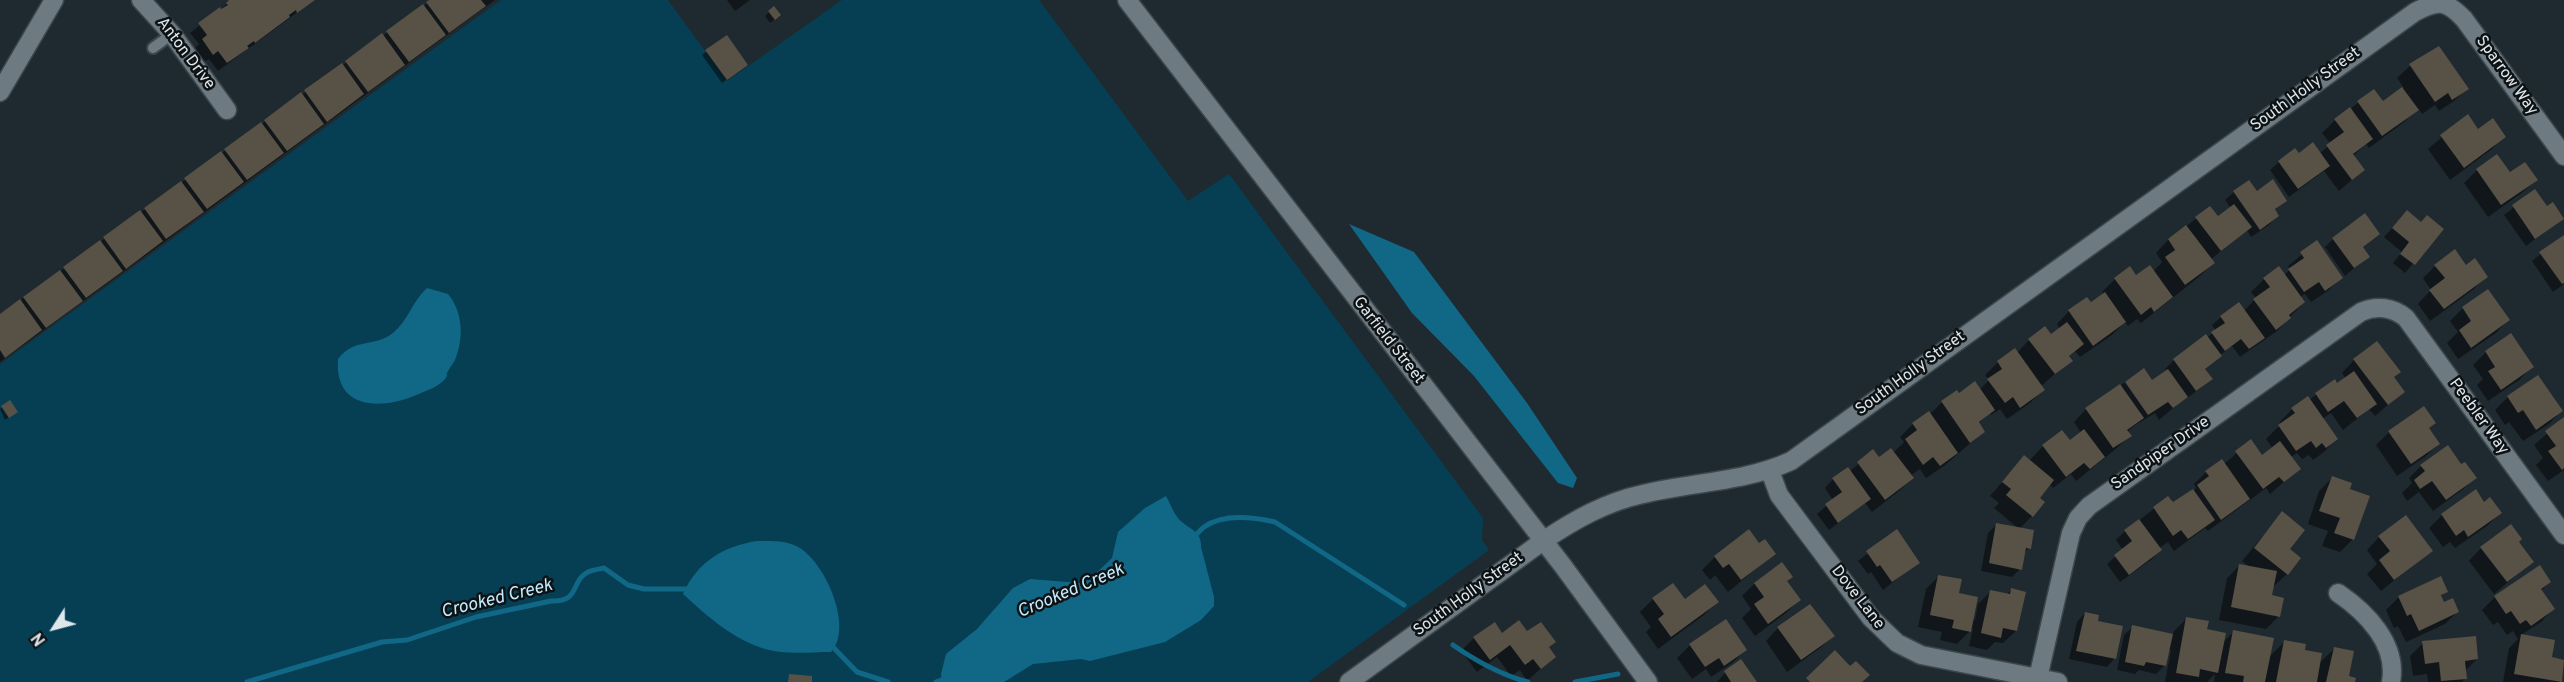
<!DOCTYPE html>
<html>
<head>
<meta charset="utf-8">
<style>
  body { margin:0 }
  #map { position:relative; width:2564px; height:682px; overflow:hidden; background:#1f2a30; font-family:Overpass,sans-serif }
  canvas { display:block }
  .north { position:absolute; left:24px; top:598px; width:60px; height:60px; -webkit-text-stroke:4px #0d1215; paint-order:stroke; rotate:234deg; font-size:16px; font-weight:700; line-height:24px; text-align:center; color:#dfe7eb }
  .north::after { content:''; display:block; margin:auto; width:21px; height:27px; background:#dfe7eb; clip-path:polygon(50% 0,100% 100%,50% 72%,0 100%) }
</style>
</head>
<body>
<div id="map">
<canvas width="2564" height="682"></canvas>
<div class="north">N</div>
</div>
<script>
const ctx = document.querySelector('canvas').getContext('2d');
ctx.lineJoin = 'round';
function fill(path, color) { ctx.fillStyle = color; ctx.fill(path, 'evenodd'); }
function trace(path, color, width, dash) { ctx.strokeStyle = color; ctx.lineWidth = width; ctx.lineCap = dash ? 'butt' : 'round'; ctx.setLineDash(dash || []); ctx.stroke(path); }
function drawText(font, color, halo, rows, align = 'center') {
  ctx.font = font + ' Overpass,sans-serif'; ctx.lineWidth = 5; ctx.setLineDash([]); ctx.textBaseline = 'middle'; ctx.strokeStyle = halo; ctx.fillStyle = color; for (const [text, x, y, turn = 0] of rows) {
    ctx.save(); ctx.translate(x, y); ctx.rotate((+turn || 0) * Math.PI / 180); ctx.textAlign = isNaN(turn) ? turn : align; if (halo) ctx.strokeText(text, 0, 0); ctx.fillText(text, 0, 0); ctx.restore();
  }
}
fill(new Path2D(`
  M501,0H668L727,81L842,0H1039L1188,201L1229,174L1483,518L1482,540L1489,550L1308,682H0V364Z`), '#063f53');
fill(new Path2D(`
  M1349,224L1414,252L1527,403L1577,478L1573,488L1558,483L1474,376L1412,313Z
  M427,288L448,294C463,312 464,338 455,360C453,364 450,367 448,371C445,377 449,374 445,379C439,386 429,390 421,393C385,410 334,412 338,359C355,337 374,348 393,333C408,321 413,300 427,288Z
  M1166,496C1170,503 1173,512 1178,518C1187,529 1202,530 1201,547L1214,597V606L1201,620L1165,642L1090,661L1081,659L1033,664L1004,682H942L941,674L946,654L977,629L1013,588L1030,579L1080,583L1090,579L1112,558L1118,532L1145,508Z
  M757,541C769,541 783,540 794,545C823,556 855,627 831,652C810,652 785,655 765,649C733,639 708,617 683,594C697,562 724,546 757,541Z`), '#116886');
fill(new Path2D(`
  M232,0H314L218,71L209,59L204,62L195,48L199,44L190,33Z
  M432,0H495L0,362V315Z
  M727,0H750L735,11Z
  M769,12L775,19L770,23L765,16Z
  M726,37L742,68L722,83L702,55Z
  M2439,48L2467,88L2454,101L2439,111L2435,105L2422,114L2418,108L2404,122L2369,148L2366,144L2353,156L2363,170L2339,191L2324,171L2289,197L2270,170L2279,162L2298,155L2319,154L2331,144L2322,133L2335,120L2374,91L2383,103L2404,88L2397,78L2410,66Z
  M2467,116L2478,131L2504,136L2492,149L2450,180L2428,149Z
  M2497,156L2510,175L2536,180L2523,192L2488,217L2464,183L2477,170Z
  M2535,191L2547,208L2563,218L2526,246L2504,215Z
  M2234,192L2256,193L2285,200L2274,211L2277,216L2269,225L2251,237L2247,230L2210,260L2213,263L2200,276L2141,323L2137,319L2128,326L2125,322L2112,335L2080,357L2075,351L2068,357L2071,360L2041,386L2043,390L2030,403L2007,419L2000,409L1991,415L1990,413L1978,424L1983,432L1944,466L1926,478L1920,469L1910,476L1912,478L1899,491L1872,512L1865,503L1829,530L1817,514L1833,500L1825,488L1833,479L1850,471L1873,452L1879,459L1893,453L1904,442L1900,437L1913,424L1930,414L1942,402L1979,390L1989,380L1985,375L1998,362L2017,353L2029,340L2051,336L2060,329L2057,324L2069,311L2090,305L2104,295L2102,292L2115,279L2136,277L2153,272L2162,262L2156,253L2168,240L2210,208L2218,218L2231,208L2225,200Z
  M2407,212L2421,223L2442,229L2405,273L2393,263L2402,252L2384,237Z
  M2378,234L2362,248L2368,256L2345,276L2325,247L2333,239Z
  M2564,236V284L2553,292L2532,261Z
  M2317,242L2341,277L2329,290L2311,302L2305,294L2300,297L2304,302L2277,331L2240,357L2232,346L2220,355L2204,370L2211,379L2202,387L2187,398L2186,397L2159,420L2155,413L2134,426L2127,432L2130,435L2117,448L2076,481L2071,474L2053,488L2049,484L2038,498L2032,516L2019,529L1994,508L1999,503L1990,496L2024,457L2029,461L2043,446L2070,442L2081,433L2074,422L2086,409L2143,370L2152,383L2167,371L2165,369L2174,360L2216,331L2212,325L2221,317L2239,304L2244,311L2256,298L2251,292L2264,279L2284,276L2290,269L2288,266Z
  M2435,266L2466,267L2486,276L2474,289L2430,321L2418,304L2431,290L2423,278Z
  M2488,291L2508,320L2496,333L2458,359L2447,343L2458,332L2450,321L2463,308Z
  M2511,335L2532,367L2519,380L2488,401L2477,385L2483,379L2473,365L2486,352Z
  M2354,360L2393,378L2403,392L2375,416L2369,409L2343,430L2331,413L2322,419L2336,439L2324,452L2313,460L2309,455L2302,459L2297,453L2291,457L2299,469L2270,494L2266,488L2208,531L2205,528L2174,551L2168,542L2159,548L2160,550L2152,559L2120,582L2107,564L2123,550L2116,540L2125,531L2168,498L2172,505L2193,491L2196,488L2194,484L2206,472L2224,464L2251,441L2262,457L2273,449L2266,439L2281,424L2280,422L2292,409L2309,400L2334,381L2337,385L2346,379L2342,373Z
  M2538,377L2561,411L2549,424L2523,441L2509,422L2505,425L2495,410L2508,397Z
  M9,402L12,415L5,420L0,409Z
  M2424,408L2434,423L2428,429L2438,444L2426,456L2397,476L2376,445L2389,432Z
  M2564,419V470L2548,481L2536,465L2543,458L2534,445Z
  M2421,466H2461L2475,478L2462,490L2433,511L2419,492L2407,501L2402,493L2412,483L2409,478Z
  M2332,478L2348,490L2353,539L2340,552L2322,546L2328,531L2308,524L2319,491Z
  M2484,504L2500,513L2487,526L2455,548L2450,542L2443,547L2429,528L2442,515Z
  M2282,513L2288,550L2287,574L2274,586L2273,585L2270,596L2279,616L2266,629L2219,620L2227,578L2240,565L2251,568L2242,561Z
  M1996,525L2029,548L2023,554L2020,569L2012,577L1981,571L1988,533Z
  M1896,532L1918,562L1883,590L1871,572L1868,574L1858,561Z
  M2379,537L2431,550L2381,591L2367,574L2377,564L2367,550Z
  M2517,542L2532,562L2494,594L2469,561L2481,548Z
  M1774,554L1728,592L1715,575L1710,580L1702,570L1715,557Z
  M1939,576L1958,595L1972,619L1975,620L1978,604L1991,591L2006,595L2011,590L2016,631L2003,643L1995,642L1987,650L1969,646L1973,628L1957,644L1940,640L1942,632L1918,627L1926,589Z
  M1785,582L1799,600L1786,613L1755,636L1742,618L1751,609L1742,596L1754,584Z
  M2549,582L2541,591L2553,609L2541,622L2521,635L2550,659L2560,682H2503L2509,648L2518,639L2513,631L2507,635L2498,622L2493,625L2482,610L2495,597Z
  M2446,591L2440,597L2443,604L2458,611L2445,624L2406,642L2398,626L2394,628L2386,610L2399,597Z
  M1653,599L1684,601L1717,602L1704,615L1658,649L1646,632L1651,627L1640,612Z
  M2085,613L2096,622L2115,658L2107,667L2069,659L2077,622Z
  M2187,618L2222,643L2234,632L2269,657L2284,642L2304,651L2318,664L2334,649L2347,678L2354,682H2214L2215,674L2207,682H2165L2171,650L2168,649L2165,665L2156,674L2139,670L2135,674L2117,670L2124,635L2133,627L2173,635L2174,631Z
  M1778,628L1833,636L1820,648L1787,672L1766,641Z
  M1527,633L1548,648L1554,657L1527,681L1520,670L1511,676L1497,657L1477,672L1461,651L1474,638Z
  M2423,643L2477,659L2465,671L2466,678L2462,682H2428L2427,674L2413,676L2410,656Z
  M1690,645L1745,650L1732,663L1711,677L1706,669L1692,679L1677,658Z
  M1741,661L1755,682H1717L1725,673Z`), '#0007');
trace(new Path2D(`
  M1194,537C1197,534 1200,530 1204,527C1224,513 1253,517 1275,522L1404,605
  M831,645L857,672L888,682
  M1453,645C1476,661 1501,675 1528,682
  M247,682L382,642L407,640L476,617L551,601C581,602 570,581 588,572C592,570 599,569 604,568L628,585L644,589H692
  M936,682L949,677
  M1575,682L1618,674`), '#116886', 5);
fill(new Path2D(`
  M229,0H315L297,13L296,10L289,15L290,17L255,43L254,41L247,46L249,48L227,63L218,51L213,55L202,39L207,35L198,23L220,7L221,9L228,5L226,3Z
  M429,0H481L486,6L449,33L426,2Z
  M423,4L446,35L409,62L386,31Z
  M774,6L781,15L775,20L768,11Z
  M382,33L405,65L368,92L345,61Z
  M727,35L748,65L727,80L705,50Z
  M2439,46L2469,89L2452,100L2448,93L2435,102L2409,64Z
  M342,63L364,94L327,122L304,90Z
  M2402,87L2419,110L2382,136L2357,101L2374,89L2383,101Z
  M301,92L324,124L287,151L264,120Z
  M2350,107L2373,139L2353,154L2365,170L2352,180L2326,145L2344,132L2334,119Z
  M2468,114L2478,129L2493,118L2506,137L2464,168L2440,135Z
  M261,122L284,153L247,180L224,149Z
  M2313,142L2330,166L2298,189L2278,161L2295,148L2299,153Z
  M221,151L244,182L207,209L184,178Z
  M2497,154L2510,172L2525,162L2538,180L2501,205L2476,169Z
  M2273,179L2287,201L2275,209L2279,216L2260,230L2233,191L2249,180L2257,191Z
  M181,181L204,212L166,239L144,208Z
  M2535,189L2547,206L2553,202L2564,219L2535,239L2512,205Z
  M2234,204L2252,227L2221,251L2195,217L2210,206L2218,216Z
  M140,210L163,241L126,269L103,237Z
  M2407,210L2421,222L2427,215L2444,229L2415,265L2400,254L2409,242L2392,228Z
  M2365,213L2380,234L2363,247L2370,257L2354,268L2332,238Z
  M2186,225L2215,263L2185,285L2165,257L2175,250L2168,239Z
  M2564,235V283L2562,284L2539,252Z
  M100,240L123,271L86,298L63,267Z
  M2317,240L2343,278L2325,291L2319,282L2304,292L2288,269L2304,258L2300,252Z
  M2455,249L2466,265L2475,258L2488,277L2444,309L2429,290L2445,278L2434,265Z
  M2150,265L2173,297L2154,312L2151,307L2141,315L2114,278L2130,266L2136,275Z
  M2279,266L2305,302L2289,315L2291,318L2276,330L2253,299L2270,287L2263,278Z
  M60,270L83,301L46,328L23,297Z
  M2488,289L2510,320L2471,348L2459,330L2471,321L2462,307Z
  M2105,292L2126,322L2093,346L2068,310L2087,297L2091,302Z
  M20,299L42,330L5,358L0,350V314Z
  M2239,302L2265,338L2249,349L2241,339L2225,351L2211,332L2225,323L2220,316Z
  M2067,322L2084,344L2069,356L2073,361L2055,374L2028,339L2045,326L2051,334Z
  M2511,333L2534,367L2501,390L2488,371L2495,367L2485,351Z
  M2206,334L2222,356L2205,369L2213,379L2196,391L2173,359Z
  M2377,341L2401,372L2394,377L2405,392L2388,405L2353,359Z
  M2015,348L2045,390L2020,408L2013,397L2005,403L1987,379L2002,369L1997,361Z
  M2144,368L2152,380L2168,369L2188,397L2173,408L2168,402L2148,415L2125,382Z
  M2354,371L2377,404L2357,418L2344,401L2328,412L2315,393L2335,379L2337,383Z
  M2538,375L2563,411L2536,430L2523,410L2518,413L2507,396Z
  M1975,381L1995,410L1979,422L1985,432L1970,443L1941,401L1957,390L1959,393Z
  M2120,384L2144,418L2127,430L2132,436L2113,448L2085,408Z
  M2308,396L2338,439L2326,448L2322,443L2316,448L2311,441L2296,451L2278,425L2295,413L2291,408Z
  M10,400L18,412L9,418L1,406Z
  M2424,406L2436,423L2429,428L2440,444L2411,464L2388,431Z
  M1929,411L1958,453L1940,466L1933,457L1923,465L1905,439L1917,430L1912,423Z
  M2564,417V468L2562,470L2548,451L2556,446L2545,431Z
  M2084,429L2105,457L2090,469L2084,463L2066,477L2042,445L2062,430L2070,440Z
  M2251,439L2262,455L2280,441L2301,469L2284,482L2279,477L2263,489L2235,451Z
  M2448,445L2461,464L2465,462L2477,478L2446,500L2432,481L2420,489L2414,480L2425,471L2420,465Z
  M1891,448L1914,478L1885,500L1857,462L1873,449L1879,457Z
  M2024,455L2054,480L2040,498L2045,502L2033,517L2006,495L2011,489L2002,482Z
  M2222,459L2250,499L2221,520L2197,485L2209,476L2205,471Z
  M1848,467L1871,499L1838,523L1825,504L1842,492L1832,478Z
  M2332,476L2352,483L2350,489L2370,496L2354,540L2334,533L2340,518L2319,511Z
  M2193,489L2215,520L2188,539L2181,530L2173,536L2153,507L2168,496L2173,502Z
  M2476,489L2484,502L2490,497L2502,513L2468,537L2464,530L2456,536L2441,514Z
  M2282,511L2305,530L2290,549L2301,558L2288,575L2254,548Z
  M2406,515L2433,551L2394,580L2379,560L2390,551L2378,536Z
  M2139,519L2162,550L2129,575L2114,555L2132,541L2124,530Z
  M1996,523L2034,530L2031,549L2026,548L2022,570L1989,563Z
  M2511,524L2522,539L2519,542L2534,562L2507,582L2480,547Z
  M1749,529L1759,543L1765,539L1776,554L1741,580L1729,564L1723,568L1714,556Z
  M1897,529L1920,563L1892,582L1880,565L1877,567L1866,551Z
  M1782,562L1793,577L1787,581L1801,600L1768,624L1754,604L1764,597L1754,583Z
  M2239,564L2277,571L2272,595L2284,598L2280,617L2231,607Z
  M2540,565L2551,582L2541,589L2555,609L2531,626L2526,620L2520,624L2511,611L2506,614L2494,596Z
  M1938,575L1962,579L1959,593L1978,597L1971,632L1952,628L1954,620L1930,615Z
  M2441,576L2448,592L2441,595L2444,602L2453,598L2459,612L2419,631L2411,614L2407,616L2398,596Z
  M1673,583L1685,599L1705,584L1719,602L1671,637L1658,619L1664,614L1652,598Z
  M2011,588L2026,592L2017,631L2003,628L2001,638L1981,633L1990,590L2010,594Z
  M1810,604L1835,636L1801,660L1777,627Z
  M2085,612L2099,615L2098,621L2123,626L2116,659L2076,651Z
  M2186,617L2209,621L2207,629L2226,633L2218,673L2200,669L2199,677L2176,673Z
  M1726,619L1747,650L1724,666L1719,658L1705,667L1689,644Z
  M1519,620L1527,631L1541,622L1556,642L1549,647L1556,657L1541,669L1533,659L1525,665L1510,645L1490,660L1473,637L1495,622L1502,633Z
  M2132,625L2173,634L2166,666L2146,662L2144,666L2125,662Z
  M2233,630L2274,638L2265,682H2243L2244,676L2225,673Z
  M2521,634L2555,640L2552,657L2564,660L2562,682L2514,674Z
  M2476,636L2478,659L2465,661L2467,679L2441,681L2439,662L2425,664L2422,641Z
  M2284,640L2306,644L2305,650L2322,653L2317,682H2276Z
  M2334,647L2354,651L2349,676L2356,678L2355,682H2326Z
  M1835,650L1850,666L1856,661L1870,675L1862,682H1810L1806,678Z
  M1741,659L1757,682H1731L1724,671Z
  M789,674L812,676V682H788Z`), '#575146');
const lane = new Path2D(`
  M153,48L172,34`);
const street = new Path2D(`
  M141,0L172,34L227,110
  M0,92L54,0
  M1770,471L1779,495L1871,618L1897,643L1921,655L2058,682
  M1543,541C1574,520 1606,502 1643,494C1692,482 1745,482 1791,461L2415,12C2438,0 2446,0 2464,19L2564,156
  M2338,593C2366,612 2398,644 2391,682
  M2038,678L2071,533L2078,518L2089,506L2361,312C2376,305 2393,307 2406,318L2564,535`);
const secondary = new Path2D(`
  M1127,0L1563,566L1648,682
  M1349,682L1543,541`);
trace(lane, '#3c464b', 14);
trace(street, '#3c464b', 21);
trace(secondary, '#3c464b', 21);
trace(lane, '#6d7a81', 10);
trace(street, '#6d7a81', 18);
trace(secondary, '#6d7a81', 18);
drawText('16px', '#dfe7eb', '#0d1215', [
  ["Anton Drive",185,54,53],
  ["Sparrow Way",2506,76,54],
  ["South Holly Street",2306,90,-36],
  ["Garfield Street",1388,341,52],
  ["South Holly Street",1911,374,-36],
  ["Peebler Way",2478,417,54],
  ["Sandpiper Drive",2161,454,-35],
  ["South Holly Street",1469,595,-36],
  ["Dove Lane",1857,598,52]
]);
drawText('italic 18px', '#c4ebfd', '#0d1215', [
  ["Crooked Creek",1071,592,-23],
  ["Crooked Creek",497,600,-14]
]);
</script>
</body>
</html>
